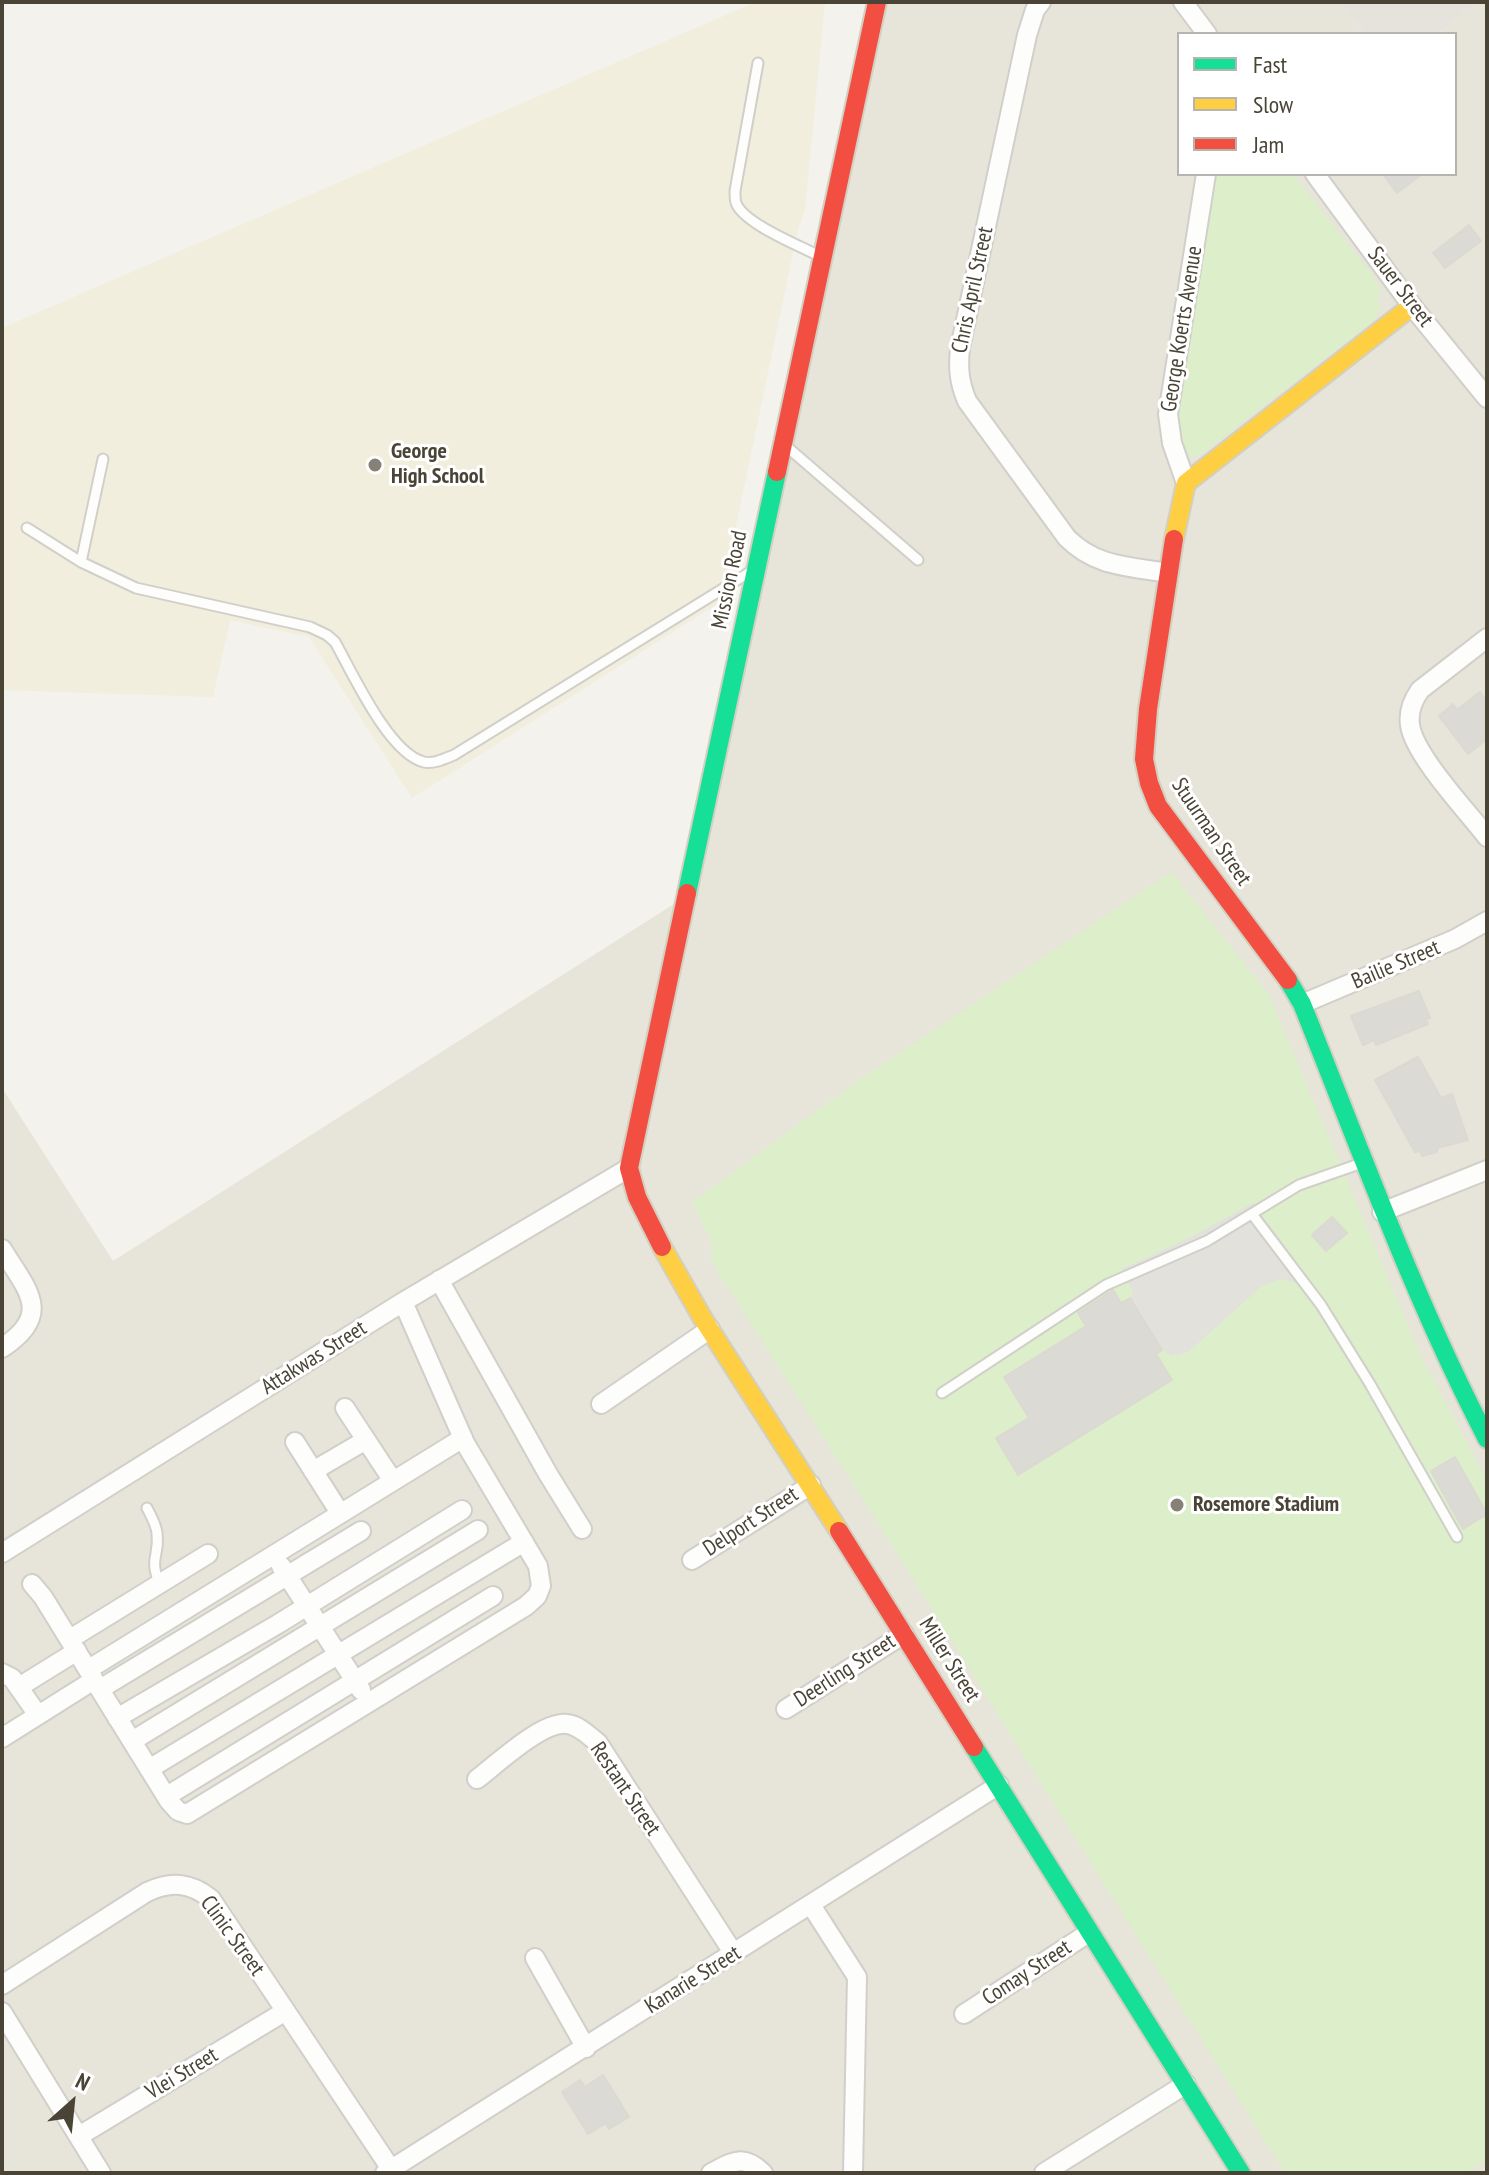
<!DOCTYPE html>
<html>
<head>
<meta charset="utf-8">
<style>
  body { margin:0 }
  #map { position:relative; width:1489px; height:2175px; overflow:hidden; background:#f3f2ec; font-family:"PT Sans Narrow",sans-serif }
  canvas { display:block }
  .frame { position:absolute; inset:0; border:4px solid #4a4436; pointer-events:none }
  .legend { position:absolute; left:1177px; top:32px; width:280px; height:144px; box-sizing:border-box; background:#fff; border:2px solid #b7b4af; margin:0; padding:10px 14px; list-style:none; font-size:24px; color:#4a4436 }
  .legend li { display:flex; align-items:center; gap:16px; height:40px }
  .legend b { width:40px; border:2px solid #b7b4af }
  .north { position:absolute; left:32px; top:2063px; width:80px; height:80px; -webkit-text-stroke:6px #fff; paint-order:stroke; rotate:27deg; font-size:22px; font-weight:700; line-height:32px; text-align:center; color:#4a4436 }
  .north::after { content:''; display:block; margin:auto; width:28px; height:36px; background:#4a4436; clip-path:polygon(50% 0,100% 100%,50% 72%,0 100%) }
</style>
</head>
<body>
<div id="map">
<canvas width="1489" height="2175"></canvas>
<div class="frame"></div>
<ul class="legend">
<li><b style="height:10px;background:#16e098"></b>Fast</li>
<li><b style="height:10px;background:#ffcf43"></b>Slow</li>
<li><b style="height:10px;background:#f24e42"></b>Jam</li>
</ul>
<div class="north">N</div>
</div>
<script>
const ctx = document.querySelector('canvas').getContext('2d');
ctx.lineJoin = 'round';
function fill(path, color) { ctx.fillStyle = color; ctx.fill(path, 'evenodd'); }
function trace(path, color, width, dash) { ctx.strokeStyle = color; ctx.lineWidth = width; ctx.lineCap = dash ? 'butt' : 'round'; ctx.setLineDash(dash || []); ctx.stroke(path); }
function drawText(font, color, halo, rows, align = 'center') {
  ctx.font = font + ' "PT Sans Narrow",sans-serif'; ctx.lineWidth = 6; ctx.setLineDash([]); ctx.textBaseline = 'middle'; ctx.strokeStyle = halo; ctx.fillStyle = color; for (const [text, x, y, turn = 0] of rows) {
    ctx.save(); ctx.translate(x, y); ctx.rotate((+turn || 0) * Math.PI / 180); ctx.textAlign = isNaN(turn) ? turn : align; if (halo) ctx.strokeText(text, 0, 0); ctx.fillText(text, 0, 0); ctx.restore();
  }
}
fill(new Path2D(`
  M877,2H1339L1365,34H1179V174H1455V34H1437L1479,2H1487V2173H2V1088L113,1261L688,895Z`), '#e7e4d9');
fill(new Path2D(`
  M1339,2H1479L1437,34H1365Z`), '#e6e3dd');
fill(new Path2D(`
  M756,2H825L805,210L798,229L720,602L412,798L309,637L230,620L213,697L2,690V328Z`), '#f1eedd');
fill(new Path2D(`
  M1215,174H1293L1374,277L1380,289L1378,305L1382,307L1371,323L1199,456H1191L1182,446L1178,417Z
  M1171,872L1269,995L1421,1356L1487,1480V2160L1465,2173H1285L883,1531L711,1261V1240L692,1202L866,1075Z`), '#dcefca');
fill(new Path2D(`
  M1253,1203L1310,1280L1298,1283L1281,1279L1262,1286L1188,1352L1172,1356L1162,1350L1130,1298L1133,1293L1122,1269L1187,1239Z`), '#e2e1db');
const building = new Path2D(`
  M1383,174H1422L1397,193Z
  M1469,225L1481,241L1445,268L1433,253Z
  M1480,692L1487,702V739L1468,754L1439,716L1453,704L1457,710Z
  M1419,991L1430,1018L1426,1019L1428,1024L1376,1045L1374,1040L1363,1045L1351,1016Z
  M1418,1057L1441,1098L1452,1094L1468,1140L1437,1148V1152L1422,1156L1420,1151L1415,1152L1375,1080Z
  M1332,1217L1347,1233L1326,1251L1312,1235Z
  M1113,1290L1121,1303L1130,1298L1162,1350L1156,1354L1172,1380L1018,1475L996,1438L1029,1418L1004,1377L1086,1326L1078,1313Z
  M1455,1457L1487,1514L1463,1529L1431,1471Z
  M603,2075L629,2117L609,2129L606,2123L588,2134L562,2092L580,2080L585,2087Z`);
fill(building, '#dcdad4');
trace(building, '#dbd9d1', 2);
const lane = new Path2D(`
  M758,63L735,191C735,193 735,202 736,203C744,224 801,246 821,257
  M786,446L918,560
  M27,528L81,562L136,588L310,627L327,635L335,642C352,672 389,754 424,762C434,764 444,759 454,755L750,572
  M81,562L103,459
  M1252,1214L1321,1305L1370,1384L1457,1537
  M942,1393L1106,1285L1207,1241L1299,1185L1362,1163
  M147,1508C151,1516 156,1524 157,1533C160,1558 148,1556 160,1585`);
const street = new Path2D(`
  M1041,2L1035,10L1027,35L960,348C958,368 959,382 967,401L1067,538C1096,567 1128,566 1167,573
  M1183,2L1207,34
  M1315,174L1412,306L1487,398
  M1186,483L1172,443L1168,414L1206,174
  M1487,638L1420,690C1413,700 1408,712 1410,725C1414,755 1467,811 1487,837
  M1302,1004L1455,939L1487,921
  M1382,1212L1487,1170
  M2,1249C27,1290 54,1314 2,1348
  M439,1280L548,1474L582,1529
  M601,1404L710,1329
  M345,1408L393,1481
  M295,1442L340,1513
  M313,1471L366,1440
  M2,1553L403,1302L629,1168
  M692,1560L811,1485
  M281,1566L361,1690
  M32,1584L43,1597L93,1678
  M70,1639L208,1554
  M89,1669L463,1438
  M2,1673L12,1678L38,1715
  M19,1687L77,1651
  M100,1689L361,1531
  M786,1709L904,1634
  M117,1718L278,1624L462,1510
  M2,1738L94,1680L169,1801L178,1811L187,1814L526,1606L537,1596L541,1586L538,1566L465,1443L403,1302
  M132,1741L478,1530
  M149,1769L524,1542
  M477,1779C497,1764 542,1721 567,1724C579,1725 589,1736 598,1743L734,1954
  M167,1796L493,1596
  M811,1905L857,1977L853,2173
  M535,1958L586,2048
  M2,1985L147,1892C171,1881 190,1882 211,1899L391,2169
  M2,2012L101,2173
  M964,2014L1090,1932
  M79,2136L284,2012
  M385,2173L999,1785
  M711,2173C733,2162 743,2153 763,2173
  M1044,2173L1186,2084`);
const fast = new Path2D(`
  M687,893L777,472
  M1288,980L1302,1004C1361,1151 1414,1299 1487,1439
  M974,1747L1241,2173`);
const slow = new Path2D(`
  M1174,539L1186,483L1412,306
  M662,1247L703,1319L839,1531`);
const jam = new Path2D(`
  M777,472L877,2
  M1174,539L1148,709L1144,759L1149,783L1158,806L1288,980
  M662,1247L637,1197L629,1168L687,893
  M839,1531L974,1747`);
trace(lane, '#d1cfc9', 13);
trace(street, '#d1cfc9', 22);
trace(fast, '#d3d0c2', 22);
trace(slow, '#d3d0c2', 22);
trace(jam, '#d3d0c2', 22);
trace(lane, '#fdfdfc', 9);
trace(street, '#fdfdfc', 18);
trace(fast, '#16e098', 18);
trace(slow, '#ffcf43', 18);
trace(jam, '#f24e42', 18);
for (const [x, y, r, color] of [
  [375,465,8,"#858176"],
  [1177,1505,8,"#858176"]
]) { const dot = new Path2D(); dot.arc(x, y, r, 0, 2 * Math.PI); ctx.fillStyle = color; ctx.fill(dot); trace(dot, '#fff', 3); }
drawText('22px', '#4a4436', '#fff', [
  ["Sauer Street",1400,287,53],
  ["Chris April Street",973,290,-78],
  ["George Koerts Avenue",1182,329,-81],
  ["Mission Road",730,580,-78],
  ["Stuurman Street",1211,832,56],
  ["Bailie Street",1396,965,-23],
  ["Attakwas Street",314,1358,-32],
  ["Delport Street",751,1522,-33],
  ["Miller Street",949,1660,58],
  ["Deerling Street",845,1671,-33],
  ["Restant Street",625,1789,56],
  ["Clinic Street",232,1936,54],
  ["Comay Street",1027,1973,-33],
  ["Kanarie Street",693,1980,-32],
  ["Vlei Street",182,2074,-31]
]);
drawText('bold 22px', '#4a4436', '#fff', [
  ["George",391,452],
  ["High School",391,477],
  ["Rosemore Stadium",1193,1505]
], 'left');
</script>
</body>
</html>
